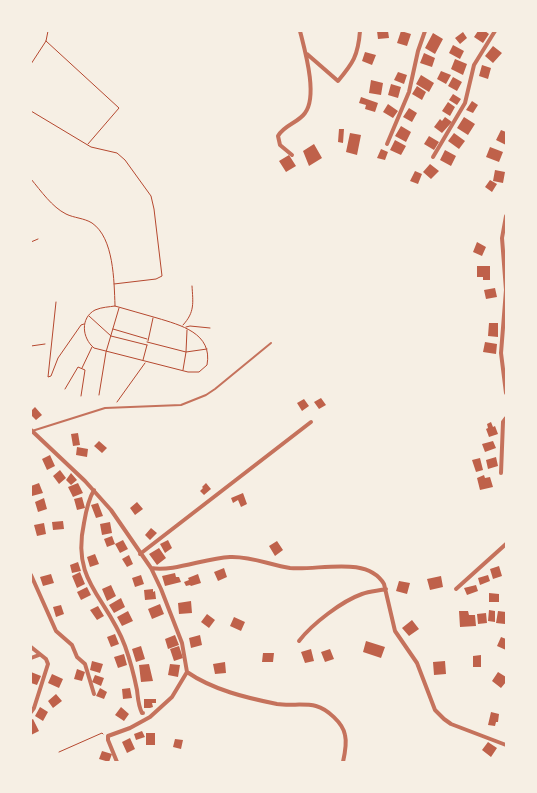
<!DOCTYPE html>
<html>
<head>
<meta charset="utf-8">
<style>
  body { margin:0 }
  #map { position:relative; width:537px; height:793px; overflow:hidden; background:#f6efe4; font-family:Montserrat,sans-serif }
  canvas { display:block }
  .frame { position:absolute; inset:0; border:32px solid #f6efe4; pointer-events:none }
</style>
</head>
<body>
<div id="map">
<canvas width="537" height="793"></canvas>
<div class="frame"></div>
</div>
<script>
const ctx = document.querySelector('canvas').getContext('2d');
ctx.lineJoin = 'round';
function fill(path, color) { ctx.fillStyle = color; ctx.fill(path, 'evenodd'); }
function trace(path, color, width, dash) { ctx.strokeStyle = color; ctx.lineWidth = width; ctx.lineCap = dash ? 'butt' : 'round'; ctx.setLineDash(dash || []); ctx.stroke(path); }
fill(new Path2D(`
  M377,31H388L389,38L378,39Z
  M401,31L411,34L407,46L397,43Z
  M478,31H485L489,34L483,43L474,37Z
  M463,32L467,38L460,44L455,38Z
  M433,33L443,39L435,54L425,48Z
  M453,45L464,51L460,59L449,53Z
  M493,46L502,53L493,63L485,56Z
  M365,52L376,55L372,65L362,61Z
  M424,53L435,58L432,67L420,63Z
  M455,59L467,64L463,75L451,69Z
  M482,65L491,68L488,79L479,76Z
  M441,71L451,75L446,84L437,79Z
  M398,72L407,75L404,84L394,80Z
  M421,75L434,83L429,92L416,84Z
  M453,77L462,82L457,91L448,86Z
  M371,80L383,83L381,95L369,93Z
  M391,84L401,87L398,98L388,95Z
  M417,86L426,92L422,100L412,94Z
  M453,94L461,99L457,105L449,100Z
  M361,97L378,103L375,112L365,109L366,105L359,103Z
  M472,101L478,105L473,113L466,110Z
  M448,102L455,107L450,116L442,111Z
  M388,104L398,111L393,118L383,112Z
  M409,108L417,113L412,122L403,117Z
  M445,117L452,122L442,133L434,127L440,119L442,121Z
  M464,117L475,124L468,135L457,128Z
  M401,126L411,132L406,142L395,136Z
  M339,129H344L343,143L338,142Z
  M501,130L506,132V145L496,140Z
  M350,133L361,135L357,155L346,152Z
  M454,133L465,141L459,149L448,141Z
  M429,136L439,142L434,150L424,144Z
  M395,140L406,146L401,155L390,150Z
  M314,144L322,158L309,166L303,151Z
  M490,147L503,152L499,162L486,157Z
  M381,149L388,152L385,160L377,158Z
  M445,150L456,156L451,166L440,160Z
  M289,155L296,166L286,172L279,161Z
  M430,164L439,171L431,179L423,172Z
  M495,170L505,172L503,183L493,181Z
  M415,171L422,174L418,184L410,181Z
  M490,180L497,184L492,192L485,187Z
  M477,242L486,247L482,256L473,252Z
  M477,266H490V280H483V277H477Z
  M495,288L497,297L486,299L484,290Z
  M489,323H498V337L488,336Z
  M485,342L497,344L496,354L483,352Z
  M321,398L326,405L319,409L314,402Z
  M304,399L309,406L302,411L297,403Z
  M35,407L42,415L36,420L31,415V411Z
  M491,422L493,427L495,426L498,434L489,437L486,429L488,428L487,424Z
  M78,433L80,445L73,446L71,434Z
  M99,441L107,448L102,453L94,446Z
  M493,441L496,448L485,452L482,444Z
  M77,447L88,449L87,457L76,455Z
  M50,455L55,466L47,470L42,459Z
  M496,457L498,466L488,469L486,460Z
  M480,458L483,470L476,472L472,460Z
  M60,470L66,478L59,484L53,476Z
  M71,473L77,480L71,485L66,480Z
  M484,475L485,478L490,477L493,487L480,490L477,478Z
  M39,483L43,493L32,496L31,486Z
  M78,483L83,493L73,497L68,487Z
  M206,483L211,489L204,495L200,491L203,488L202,487Z
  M243,493L247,504L241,507L238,500L233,503L231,498Z
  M82,497L85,508L77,510L74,499Z
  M44,498L47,509L38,512L35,502Z
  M137,502L143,509L135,515L130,508Z
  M98,503L103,516L96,518L91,505Z
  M63,521L64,529L53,530L52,522Z
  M110,522L112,533L102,535L100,524Z
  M44,523L46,534L37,536L34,525Z
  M151,528L157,533L150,540L145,535Z
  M112,536L115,544L107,547L104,539Z
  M123,540L128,549L120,553L115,544Z
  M168,540L172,548L165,553L160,544Z
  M277,541L283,550L275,556L269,546Z
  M159,548L166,558L157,565L149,554Z
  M95,554L99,564L90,567L87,557Z
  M129,555L133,564L127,567L122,559Z
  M78,562L81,571L72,573L70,565Z
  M499,566L502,576L493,579L490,569Z
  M224,568L227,577L218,581L214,572Z
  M80,572L85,584L77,588L72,576Z
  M175,573L176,577H179L181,582L165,586L162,576Z
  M51,574L54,583L43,586L40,577Z
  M198,574L201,583L191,586L190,585L186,586L184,582L189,580L188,578Z
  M141,575L144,584L135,587L132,578Z
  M488,575L490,581L480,585L478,578Z
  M441,576L443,587L430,590L427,579Z
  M399,581L410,583L407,594L396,591Z
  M111,585L116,596L107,601L102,589Z
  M476,585L478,591L467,595L464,588Z
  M87,587L91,595L81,600L77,592Z
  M153,589V592L155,591L156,599L145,600L144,590Z
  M489,593L499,594V602H489Z
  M121,598L125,607L114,613L109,605Z
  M191,601L192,613L179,614L178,603Z
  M160,604L164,614L152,619L148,609Z
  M61,605L64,614L56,617L53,607Z
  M98,606L104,616L97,620L90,610Z
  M489,610L495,611V622L488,621Z
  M128,611L133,621L122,626L117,617Z
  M459,611H468L469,615H475L476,626L460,627Z
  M498,611L506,612L505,624L496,623Z
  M486,613L487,623L478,624L477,614Z
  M207,614L215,620L209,628L201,622Z
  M234,617L245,622L241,631L230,626Z
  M412,620L419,629L409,636L402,628Z
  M115,634L119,644L111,647L107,637Z
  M175,635L179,645L168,649L165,639Z
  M200,635L202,645L191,648L189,638Z
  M501,637L506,639V650L497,646Z
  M366,641L385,647L381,658L363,652Z
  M141,646L145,659L136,662L132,649Z
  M179,646L183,658L174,661L170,649Z
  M311,649L314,661L305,663L301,652Z
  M330,649L334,659L325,662L321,652Z
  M263,653H274L273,662H262Z
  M124,654L127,665L118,668L114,657Z
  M481,655V667H473V656Z
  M92,661L103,664L100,673L90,670Z
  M445,661L446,674L434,675L433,662Z
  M225,662L226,673L215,674L213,664Z
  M149,664L153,681L141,682L139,665Z
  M170,664L180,665L178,677L168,675Z
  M77,669L85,672L82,681L74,679Z
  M31,672L41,676L37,685L31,683Z
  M498,672L506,677V682L501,688L492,681Z
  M52,674L63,679L59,688L48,683Z
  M95,675L104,678L101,686L92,682Z
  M100,688L107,692L104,699L96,696Z
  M130,688L132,698L123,699L122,689Z
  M56,694L62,701L53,708L48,701Z
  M144,699H156V703H152L153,707L150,708H144Z
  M40,707L48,712L43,721L35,716Z
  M121,707L129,714L124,721L115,715Z
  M491,712L499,714L498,722H496L495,726L488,725Z
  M33,719L39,731L31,735V720Z
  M142,731L145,737L136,740L134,734Z
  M146,733H155V745H146Z
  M130,738L135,749L127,753L122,742Z
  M175,739L183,740L181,749L173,747Z
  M488,742L497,748L491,757L482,750Z
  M102,751L112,754L109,762L99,759Z`), '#bf614a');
trace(new Path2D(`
  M46,41L119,108L88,144
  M31,64L46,41L48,31
  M31,111L91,147L117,153L125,160L151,196L154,209L162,276L156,279L114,284
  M31,179C41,191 52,207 66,214C74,218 84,218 92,223C114,238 114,281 115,305
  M31,242L38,239
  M56,302L48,377L51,376L58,358L81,325L84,324
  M115,306C129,310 143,314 157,318C180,325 213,333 207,365L199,372H188L94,348C82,338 80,318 95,310C102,307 109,307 115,306Z
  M89,316L111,336L147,345
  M183,325C195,312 193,303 192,286
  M186,327L190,326L210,328
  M113,329L147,339
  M148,341L153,318
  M147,342L186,352L207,349
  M31,346L45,344
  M143,360L147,345
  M82,368L92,347
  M183,370L186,352L187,330
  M65,389L78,367L85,370L81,396
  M99,395L106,352L119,308
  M117,402L145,363
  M59,752L102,733L103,734`), '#b5482f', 1);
trace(new Path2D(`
  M32,431L105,408L181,405L206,395L215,389L271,343`), '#c5725c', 2);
trace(new Path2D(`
  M307,54L338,81C353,63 358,56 360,31
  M387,144L409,92L418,51L425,31
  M292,155L280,145L278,136C284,125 298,123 305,113C318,96 305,51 300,31
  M433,157L465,103L474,65L495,31
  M506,216L502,238L506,290L501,353L506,393
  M31,430L85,481L111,510L151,568L161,589L182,643L187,672L172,697L150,717L130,728L108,736V740L117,762
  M501,473L503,422L506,418
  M94,490C88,500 86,511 84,523C71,582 107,597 125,646C130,660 134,675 137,690C138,698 138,705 142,713H143
  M140,554L311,422
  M151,568C174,572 205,558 230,557C251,556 270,565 290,568C318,571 367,555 384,584L395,631L417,663L435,710L444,719L451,724L506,745
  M31,575L56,631L72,645L77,657L85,664L94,694
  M456,589L506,544
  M299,641C312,624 342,601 362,594C370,591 378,591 386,589
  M31,647L46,659L48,664L34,708L31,712
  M31,658L39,655
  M187,672C213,690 247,698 277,704C290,706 304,703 316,706C327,709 343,723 345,735C347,743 345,753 343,762`), '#c5725c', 4);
</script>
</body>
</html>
